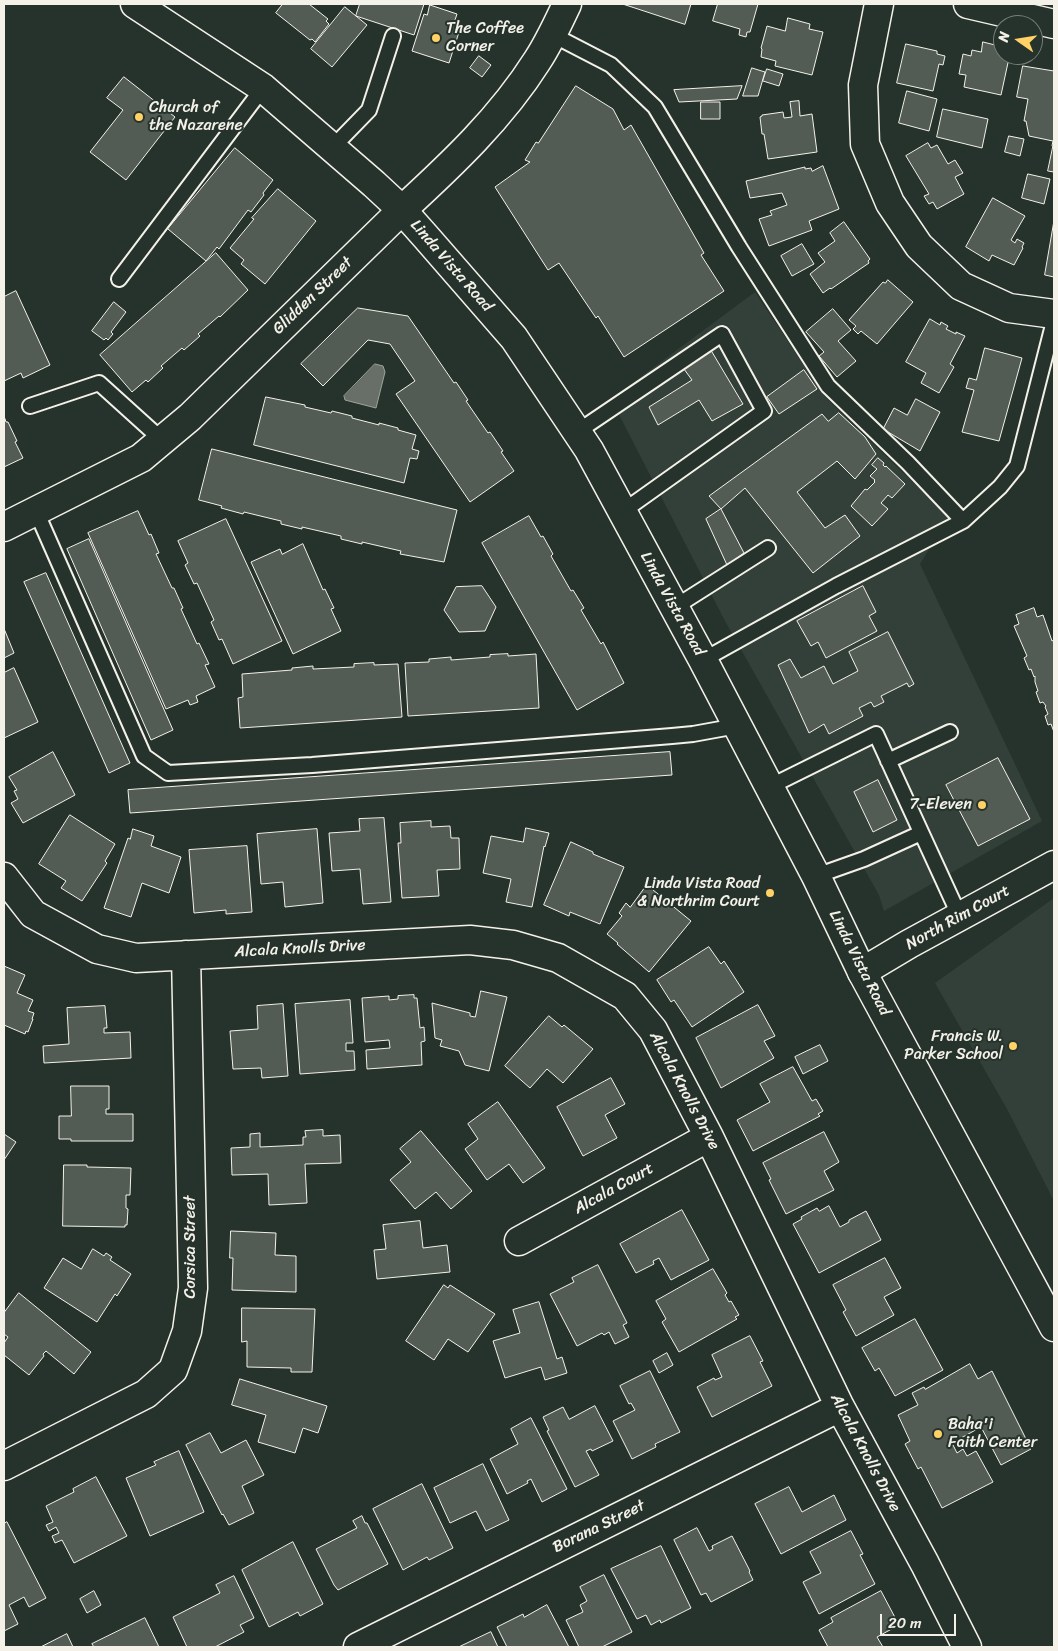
<!DOCTYPE html>
<html>
<head>
<meta charset="utf-8">
<style>
  body { margin:0 }
  #map { position:relative; width:1058px; height:1651px; overflow:hidden; background:#26332d; font-family:Sriracha,sans-serif }
  canvas { display:block }
  .frame { position:absolute; inset:0; border:5px solid #f4f1e8; pointer-events:none }
  .north { position:absolute; left:993px; top:15px; width:50px; height:50px; box-sizing:border-box; background:#26332d; border:1px solid #787f78; border-radius:50%; rotate:283deg; font-size:14px; font-weight:700; line-height:20px; text-align:center; color:#f4f1e8 }
  .north::after { content:''; display:block; margin:auto; width:18px; height:22px; background:#ffd166; clip-path:polygon(50% 0,100% 100%,50% 72%,0 100%) }
  .scale { position:absolute; left:880px; top:1614px; width:76px; height:22px; box-sizing:border-box; border:2px solid #f4f1e8; border-top:0; padding-left:6px; font-size:15px; line-height:18px; white-space:nowrap; color:#f4f1e8; -webkit-text-stroke:4px #26332d; paint-order:stroke }
</style>
</head>
<body>
<div id="map">
<canvas width="1058" height="1651"></canvas>
<div class="frame"></div>
<div class="north">N</div>
<div class="scale">20 m</div>
</div>
<script>
const ctx = document.querySelector('canvas').getContext('2d');
ctx.lineJoin = 'round';
function fill(path, color) { ctx.fillStyle = color; ctx.fill(path, 'evenodd'); }
function trace(path, color, width, dash) { ctx.strokeStyle = color; ctx.lineWidth = width; ctx.lineCap = dash ? 'butt' : 'round'; ctx.setLineDash(dash || []); ctx.stroke(path); }
function drawText(font, color, halo, rows, align = 'center') {
  ctx.font = font + ' Sriracha,sans-serif'; ctx.lineWidth = 4; ctx.setLineDash([]); ctx.textBaseline = 'middle'; ctx.strokeStyle = halo; ctx.fillStyle = color; for (const [text, x, y, turn = 0] of rows) {
    ctx.save(); ctx.translate(x, y); ctx.rotate((+turn || 0) * Math.PI / 180); ctx.textAlign = isNaN(turn) ? turn : align; if (halo) ctx.strokeText(text, 0, 0); ctx.fillText(text, 0, 0); ctx.restore();
  }
}
fill(new Path2D(`
  M755,292L826,398L949,517L920,564L1042,821L884,911L879,895L725,621L611,399Z
  M1054,898V1201L1007,1109L935,983Z`), '#333f39');
const water = new Path2D(`
  M375,364L383,366L385,372L376,408L345,400L344,396Z`);
fill(water, '#676f68');
trace(water, '#9fa39b', 1);
const building = new Path2D(`
  M283,4H309L328,19L326,21L329,24L315,42L312,39L310,40L276,13Z
  M360,4H424L414,35L356,16Z
  M623,4H691L685,24Z
  M718,4H758L750,32H747L746,37L739,35L740,29L713,21Z
  M430,5L457,14L454,23L461,26L449,63L412,51L424,14L427,15Z
  M345,7L367,25L332,67L311,49Z
  M788,18L810,24L809,29L823,32L812,75L775,66L776,61L761,57L762,49L761,48L767,26L785,31Z
  M983,42L1003,47V55H1006L1005,57L1009,58L1001,95L964,87L966,75L959,74L963,54L971,56L972,50L981,52Z
  M906,44L937,51V54L945,56L943,65L939,64L933,91L897,83Z
  M479,56L491,65L482,77L470,68Z
  M1023,66L1054,71V147L1052,146L1053,141L1029,136L1026,121H1024L1028,99L1017,97Z
  M752,68L765,72L758,96H743Z
  M767,69L783,74L779,86L763,81Z
  M124,77L175,117L126,180L90,152L123,110L107,98Z
  M576,86L613,109L624,130L631,125L704,253L701,255L724,291L624,357L598,316L596,318L559,263L548,270L495,187L530,162L525,160L536,142L538,143Z
  M742,86L737,99L679,102L674,90Z
  M907,91L937,99L929,131L899,123Z
  M799,101L800,116L812,114L817,152L768,159L764,134H762L760,117L762,116V115L783,112L784,118L792,117L790,102Z
  M701,102H720V119H701Z
  M943,109L988,119L982,148L937,137Z
  M1009,136L1024,139L1020,156L1005,152Z
  M928,143L931,148L937,145L948,164L955,160L963,173L955,177L964,194L937,209L933,202L929,204L924,196L929,194L906,156Z
  M1053,147L1054,148V172L1048,171Z
  M235,148L273,180L263,193L264,195L251,212L248,210L219,249L217,247L206,261L168,229Z
  M823,166L839,209L809,221L812,230L769,246L759,219L772,215L770,211L787,205L782,193L750,198L746,181L805,167V169L811,168L812,171Z
  M1028,174L1050,179L1044,204L1022,198Z
  M278,189L316,221L265,284L241,264L244,260L230,248L254,219L252,218Z
  M993,198L1025,216L1011,240L1015,243L1017,239L1024,243L1022,247L1023,248L1014,265L992,255L989,261L966,247Z
  M1054,221V277L1045,275Z
  M844,222L870,259L868,261L869,263L831,289L830,288L823,293L810,274L825,262L818,253L835,241L830,233Z
  M802,244L814,264L792,276L781,256Z
  M216,253L248,290L220,317L219,316L198,334L200,336L184,350L182,348L161,366L163,368L148,382L146,380L132,392L100,355Z
  M888,280L913,302L877,344L861,331L858,334L853,329L856,326L849,320L883,282L885,283Z
  M16,291L50,365L23,378L21,373L4,381V297Z
  M114,302L126,312L111,332L113,334L108,340L106,338L104,340L92,331Z
  M358,308L408,316L454,383L456,382L468,400L466,401L488,433L490,432L503,451L501,452L514,471L470,502L396,394L415,381L390,344L368,340L323,386L301,364Z
  M833,309L851,330L838,341L856,361L837,377L819,356L824,352L806,332Z
  M930,319L940,325L941,322L948,326L946,329L956,334V332L965,336L950,364L954,367L939,393L921,383L926,373L906,362Z
  M709,347L743,404L712,421L699,400L658,425L649,407L692,380L681,365Z
  M985,348L1022,358L999,441L962,432L974,390L966,388L969,378L976,380Z
  M804,370L817,389L779,414L767,397Z
  M266,397L305,405V407L331,413L332,411L352,416V418L379,425V423L398,428V430L416,435L412,449L419,451L417,459L410,458L404,483L254,445Z
  M916,399L940,412L920,451L883,429L894,408L907,415Z
  M839,413L865,437L876,454L855,479L837,461L797,492L825,528L845,515L860,536L813,573L745,488L721,509L709,496L822,414L828,421Z
  M4,416L6,422H8L17,441L15,442L23,458L4,467Z
  M212,449L457,510L444,562L400,554L401,551L362,542V544L341,539V536L302,527V529L281,524V521L244,512L243,514L221,508L222,506L199,500Z
  M878,458L884,463L883,465L885,467L886,466L905,484L892,498L888,495L881,503L888,509L872,526L851,506L865,489L867,490L875,482L874,481L875,480L870,476L877,469L872,465Z
  M721,509L744,553L727,565L706,519Z
  M138,511L149,535L151,534L159,553L156,554L172,588H174L183,608L181,609L197,644L199,643L209,664L205,665L215,687L196,696L198,702L190,705L188,700L166,709L88,533Z
  M529,516L541,537L543,536L553,554L551,556L571,591L573,590L584,608L581,610L601,644L603,642L624,683L577,710L482,543Z
  M226,519L282,641L233,664L222,639L219,640L211,622L214,620L197,583L194,584L185,565L188,563L178,541Z
  M89,539L173,730L151,740L67,549Z
  M303,544L323,590L325,589L334,608L331,609L341,631L293,654L251,562L280,549L282,554Z
  M46,573L130,763L109,773L24,582Z
  M482,586L496,607L485,631L459,632L444,610L456,587Z
  M863,586L876,612L869,616L877,631L826,658L818,642L811,646L797,621Z
  M1034,608L1037,617L1043,615L1052,641L1054,640V732L1051,724L1048,725L1045,716L1048,714L1045,707L1046,706L1043,702L1040,703L1036,692L1038,691L1035,682V676L1034,677L1031,669L1029,670L1024,658L1027,656L1014,626L1019,624L1016,615Z
  M5,631L14,653L4,658V632Z
  M888,632L914,684L909,687L907,683L881,696L884,702L874,707L871,702L859,708L863,716L829,734L824,724L809,733L778,665L790,659L801,678L824,666L833,684L858,671L849,652Z
  M508,654V656L536,654L539,708L408,716L405,663L429,662V659L451,657V660L490,657V655Z
  M374,663V665L398,664L402,717L240,728L238,698L243,697L242,674L292,670V668L313,666V669L354,667V664Z
  M14,668L38,722L4,738V673Z
  M53,752L75,795L23,823L11,803L18,799L14,791L17,790L9,777Z
  M670,752L672,775L130,813L128,790Z
  M998,758L1030,819L978,846L946,785Z
  M878,780L897,820L873,832L854,792Z
  M70,815L115,844L105,861L107,863L82,901L61,888L66,881L39,864Z
  M384,818L391,902L363,904L360,869L332,871L329,833L360,831L359,819Z
  M431,821V827L450,826L451,838H459L460,869L437,870L439,896L402,898L398,843H401L400,823Z
  M526,828L549,833L545,847L544,846L532,907L506,902L511,879L483,873L491,836L523,842Z
  M133,829L154,836L151,846L181,857L169,893L142,883L131,917L104,908L128,838L130,839Z
  M317,829L323,903L285,907L283,882L261,884L257,834Z
  M571,842L593,852V854L624,867L600,924L570,912L569,916L544,905Z
  M247,846L252,912L226,914V910L194,913L189,850Z
  M647,885L691,921L649,972L617,944L618,943L607,934L622,916L619,913L626,903L630,907Z
  M709,947L721,964L724,961L744,992L692,1027L674,1000L671,1002L657,980Z
  M4,966L25,975L17,993L33,1000L28,1011L34,1013L32,1019H33L28,1032L26,1031L25,1034L4,1025Z
  M481,991L507,997L489,1071L465,1065L459,1051L440,1046L442,1040L435,1038L432,1003L470,1013V1016L475,1017Z
  M414,995V998H417L420,1028L424,1027L425,1041L421,1042L422,1065L367,1069L366,1050L390,1048L389,1040L365,1042L362,998L389,996V1000L398,999V996Z
  M350,1000L353,1043H346V1051H354L355,1070L300,1074L295,1004Z
  M283,1004L288,1076L262,1078L261,1068L233,1069L230,1031L258,1029L257,1006Z
  M758,1005L775,1036L764,1041L774,1058L721,1088L696,1038Z
  M105,1006L107,1028H104V1033L130,1032L131,1058L44,1063L43,1046L69,1044L67,1008Z
  M549,1016L562,1027L564,1025L593,1049L563,1083L547,1069L530,1088L505,1066Z
  M820,1045L828,1061L803,1074L795,1057Z
  M793,1067L812,1101L816,1099L823,1111L818,1114L820,1116L753,1151L737,1120L770,1102L760,1084Z
  M611,1078L625,1104L605,1115L617,1138L583,1156L557,1107Z
  M71,1086H109V1109H106V1114H133V1141H71V1139H59V1116H71Z
  M498,1102L545,1168L523,1183L509,1164L487,1180L465,1149L478,1139L468,1124Z
  M323,1130V1136L340,1135L341,1163L305,1164L307,1203L269,1205L268,1174L232,1175L231,1148L250,1147V1134L260,1133V1147L303,1145V1137H306L305,1131Z
  M421,1131L472,1191L451,1209L436,1192L415,1209L390,1180L411,1162L400,1149Z
  M824,1132L839,1162L824,1171L834,1190L786,1214L769,1180L771,1179L763,1163Z
  M4,1134L16,1142L4,1160Z
  M64,1165H87V1167L131,1168L130,1195H126V1208L128,1209L127,1225H125V1227L63,1226Z
  M829,1206L840,1227L849,1222V1220L866,1211L881,1240L819,1273L793,1224L802,1219L801,1217L817,1208L819,1211Z
  M682,1210L709,1260L671,1280L659,1258L653,1261L654,1264L636,1273L620,1244Z
  M420,1221L423,1248L447,1245L450,1272L377,1279L374,1250L386,1249L383,1225Z
  M231,1231L276,1233L275,1255L296,1256V1292L232,1290L233,1258H230Z
  M93,1249L104,1256L106,1253L112,1257L110,1260L131,1274L117,1296L115,1294L97,1322L44,1288L63,1258L81,1269Z
  M885,1258L901,1288L884,1297L894,1315L856,1336L843,1312L846,1310L833,1285Z
  M598,1265L627,1323L623,1325L629,1337L615,1344L609,1332L604,1335L602,1333L577,1346L550,1294L574,1282L572,1278Z
  M713,1269L727,1293L725,1295L729,1302L731,1301L739,1315L735,1317L737,1319L679,1352L662,1322L666,1319L656,1301Z
  M444,1285L448,1288L450,1285L495,1314L468,1352L448,1339L434,1360L406,1341Z
  M19,1293L91,1352L74,1374L46,1351L43,1354L44,1356L29,1375L4,1355V1343L8,1337L4,1334V1313Z
  M539,1302L557,1359L562,1357L567,1373L545,1380L541,1367L505,1378L493,1341L520,1333L513,1310Z
  M242,1308L315,1309L312,1372H291V1368L247,1367V1341L242,1342Z
  M915,1319L943,1370L895,1396L879,1368L875,1371L862,1348Z
  M750,1336L763,1361L760,1362L772,1386L712,1417L697,1387L714,1378L715,1380L722,1377L712,1355Z
  M667,1353L673,1365L659,1373L653,1361Z
  M970,1364L978,1379L992,1371L1031,1449L1001,1465L981,1427L952,1443L957,1453L963,1449L967,1456L976,1451L993,1482L942,1508L921,1467L918,1469L905,1444L910,1441L898,1415L918,1405L912,1393L924,1387L925,1389Z
  M650,1371L680,1432L655,1444L656,1447L632,1459L613,1421L635,1410L631,1403L629,1404L620,1386Z
  M240,1379L327,1406L318,1433L303,1428L295,1453L258,1442L266,1415L232,1405Z
  M595,1406L613,1441L592,1451L591,1449L586,1451L599,1475L575,1487L547,1431L549,1430L543,1417L563,1407L569,1419Z
  M531,1418L567,1489L542,1502L531,1479L527,1481L528,1483L507,1494L490,1459L518,1444L511,1429Z
  M210,1433L221,1453L246,1440L264,1475L242,1486L254,1513L229,1525L223,1514L222,1515L186,1445Z
  M179,1451L204,1512L150,1536L126,1478L156,1465L154,1462Z
  M483,1464L509,1520L486,1531L476,1511L450,1523L434,1488Z
  M96,1477L127,1536L74,1563L62,1540L55,1543L52,1536L59,1533L56,1527L49,1531L46,1525L53,1522L46,1506L74,1492L73,1489Z
  M422,1484L453,1548L429,1560L427,1557L403,1570L373,1509Z
  M789,1487L802,1512L834,1495L846,1520L781,1554L755,1504Z
  M362,1516L365,1523H367L388,1564L338,1590L334,1585L316,1549L357,1528L353,1521Z
  M7,1522L46,1598L29,1607L24,1597L9,1605L18,1624L4,1631V1524Z
  M697,1528L709,1551L713,1549L712,1546L732,1536L750,1571L749,1572L753,1580L711,1602L706,1593L701,1595L674,1540Z
  M851,1531L863,1554L860,1555L875,1584L819,1614L803,1582L821,1573L810,1552Z
  M293,1542L323,1604L300,1616L298,1612L269,1627L242,1570Z
  M661,1546L691,1608L661,1623L660,1620L651,1625L646,1615L637,1619L611,1569Z
  M604,1575L632,1632L602,1647H579L566,1620L583,1612L580,1605L587,1601L580,1587Z
  M234,1576L254,1618L240,1625L244,1632L215,1647H187L173,1617L220,1593L216,1585Z
  M94,1591L101,1605L87,1613L80,1599Z
  M881,1591L899,1625L877,1637L883,1647H828L819,1630L833,1622L831,1618Z
  M547,1605L569,1647H507L497,1627L523,1614L524,1617Z
  M145,1618L159,1647H94L92,1644Z
  M491,1632L498,1647H459Z
  M67,1634L73,1647H41Z`);
fill(building, '#525c55');
trace(building, '#f4f1e8', 1);
const service = new Path2D(`
  M553,35L611,65L655,107L739,247L828,386L908,463L963,521
  M332,148L369,110L393,36
  M119,279L263,88
  M30,406L99,383L162,440
  M577,432L722,334L764,411L622,512
  M36,511L144,756L168,773L312,765L672,736L693,734L737,726
  M675,607L768,548
  M703,660L836,586L963,521L1000,487L1017,466L1054,321
  M888,761L950,732
  M769,787L876,734L960,917
  M816,876L864,859L921,833`);
const minor = new Path2D(`
  M879,4L863,85L865,144L890,203L919,246L961,286L1009,308L1054,314
  M968,4L1054,24
  M4,527L141,458L190,417L402,210
  M4,877L33,914L97,949L136,958L470,940L513,945L558,958L625,996L653,1030L709,1137L840,1407L925,1564L967,1647
  M862,972L909,944L1054,865
  M519,1241L709,1137
  M4,1466L146,1394L173,1370L187,1331L193,1288L186,955
  M358,1647L840,1407`);
const tertiary = new Path2D(`
  M402,210C451,165 501,118 537,61C549,43 558,23 567,4`);
const primary = new Path2D(`
  M135,4L263,88L374,184L402,210L426,237L514,338L589,450L703,660L816,876L862,972L1054,1327`);
trace(service, '#f4f1e8', 18);
trace(minor, '#f4f1e8', 31);
trace(tertiary, '#f4f1e8', 31);
trace(primary, '#f4f1e8', 31);
trace(service, '#26332d', 14);
trace(minor, '#26332d', 28);
trace(tertiary, '#26332d', 28);
trace(primary, '#26332d', 28);
for (const [x, y, r, color] of [
  [436,38,5,"#ffd166"],
  [139,117,5,"#ffd166"],
  [982,805,5,"#ffd166"],
  [770,893,5,"#ffd166"],
  [1013,1046,5,"#ffd166"],
  [938,1434,5,"#ffd166"]
]) { const dot = new Path2D(); dot.arc(x, y, r, 0, 2 * Math.PI); ctx.fillStyle = color; ctx.fill(dot); trace(dot, '#26332d', 2); }
drawText('16px', '#f4f1e8', '#26332d', [
  ["The Coffee",446,29],
  ["Corner",446,47],
  ["Church of",149,108],
  ["the Nazarene",149,126],
  ["7-Eleven",972,805,"right"],
  ["Linda Vista Road",760,884,"right"],
  ["& Northrim Court",760,902,"right"],
  ["Francis W.",1003,1037,"right"],
  ["Parker School",1003,1055,"right"],
  ["Baha'i",948,1425],
  ["Faith Center",948,1443]
], 'left');
drawText('16px', '#f4f1e8', '#26332d', [
  ["Linda Vista Road",451,266,49],
  ["Glidden Street",313,296,-44],
  ["Linda Vista Road",672,604,61],
  ["North Rim Court",958,918,-29],
  ["Alcala Knolls Drive",300,949,-3],
  ["Linda Vista Road",859,963,63],
  ["Alcala Knolls Drive",684,1091,62],
  ["Alcala Court",614,1189,-29],
  ["Corsica Street",191,1247,-90],
  ["Alcala Knolls Drive",865,1453,62],
  ["Borana Street",599,1527,-26]
]);
</script>
</body>
</html>
